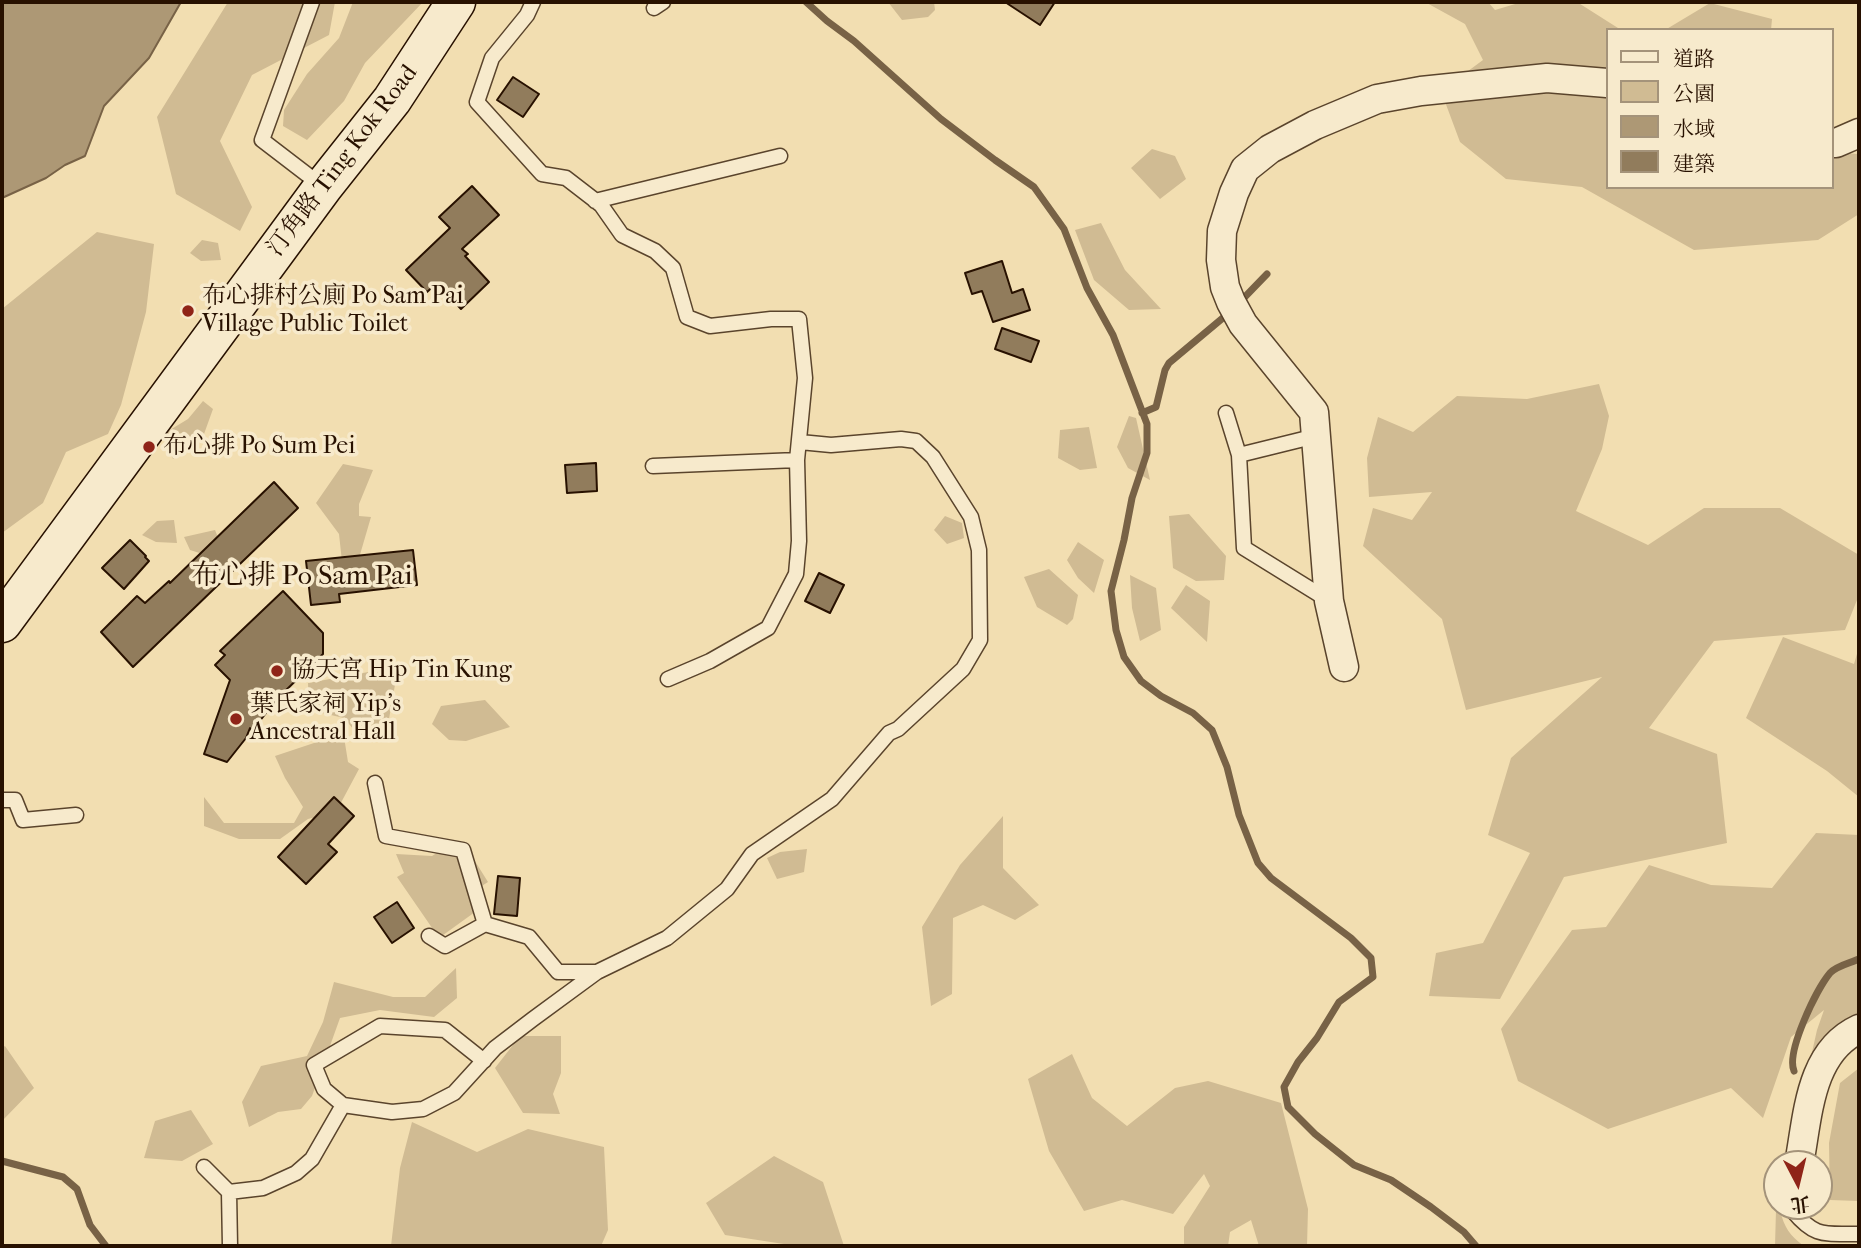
<!DOCTYPE html>
<html>
<head>
<meta charset="utf-8">
<style>
  body { margin:0 }
  #map { position:relative; width:1861px; height:1248px; overflow:hidden; background:#f2deb1; font-family:"IM FELL French Canon","Noto Serif TC",serif }
  canvas { display:block }
  .frame { position:absolute; inset:0; border:4px solid #281100; pointer-events:none }
  .legend { position:absolute; left:1606px; top:28px; width:228px; height:161px; box-sizing:border-box; background:#f7eacc; border:2px solid #a4937a; margin:0; padding:9px 12px; list-style:none; font-size:21px; color:#281100 }
  .legend li { display:flex; align-items:center; gap:14px; height:35px }
  .legend b { width:35px; border:2px solid #a4937a }
  .north { position:absolute; left:1763px; top:1150px; width:70px; height:70px; box-sizing:border-box; background:#f7eacc; border:2px solid #a4937a; border-radius:50%; rotate:173deg; font-size:19px; font-weight:700; line-height:28px; text-align:center; color:#281100 }
  .north::after { content:''; display:block; margin:auto; width:24px; height:32px; background:#8f2418; clip-path:polygon(50% 0,100% 100%,50% 72%,0 100%) }
</style>
</head>
<body>
<div id="map">
<canvas width="1861" height="1248"></canvas>
<div class="frame"></div>
<ul class="legend">
<li><b style="height:9px;background:#f7eacc"></b>道路</li>
<li><b style="height:19px;background:#d0bb93"></b>公園</li>
<li><b style="height:19px;background:#ad9875"></b>水域</li>
<li><b style="height:19px;background:#917c5c"></b>建築</li>
</ul>
<div class="north">北</div>
</div>
<script>
const ctx = document.querySelector('canvas').getContext('2d');
ctx.lineJoin = 'round';
function fill(path, color) { ctx.fillStyle = color; ctx.fill(path, 'evenodd'); }
function trace(path, color, width, dash) { ctx.strokeStyle = color; ctx.lineWidth = width; ctx.lineCap = dash ? 'butt' : 'round'; ctx.setLineDash(dash || []); ctx.stroke(path); }
function drawText(font, color, halo, rows, align = 'center') {
  ctx.font = font + ' "IM FELL French Canon","Noto Serif TC",serif'; ctx.lineWidth = 7; ctx.setLineDash([]); ctx.textBaseline = 'middle'; ctx.strokeStyle = halo; ctx.fillStyle = color; for (const [text, x, y, turn = 0] of rows) {
    ctx.save(); ctx.translate(x, y); ctx.rotate((+turn || 0) * Math.PI / 180); ctx.textAlign = isNaN(turn) ? turn : align; if (halo) ctx.strokeText(text, 0, 0); ctx.fillText(text, 0, 0); ctx.restore();
  }
}
fill(new Path2D(`
  M228,2H335L329,35L252,75L220,141L252,207L240,231L176,194L157,117Z
  M353,2H423L365,63L344,101L307,140L283,126L284,110L307,74L339,38Z
  M888,2H934L935,10L928,17L902,20Z
  M1425,2H1488L1495,10L1522,2H1577L1618,28L1628,30H1607V187H1831V152L1858,154L1859,151V214L1818,240L1694,250L1582,187L1506,179L1460,142L1441,91L1483,60L1465,24Z
  M1710,3L1772,19L1771,30H1665Z
  M1152,149L1175,156L1186,179L1160,199L1131,168Z
  M1101,223L1125,270L1161,309L1129,310L1094,280L1075,230Z
  M97,232L154,244L146,312L121,405L108,434L66,452L43,503L2,533V309Z
  M202,240L218,243L221,260L201,261L190,253Z
  M1599,384L1609,416L1602,449L1576,511L1648,545L1704,508H1780L1859,555V595L1845,630L1714,641L1649,728L1717,754L1727,843L1564,877L1500,999L1429,996L1436,953L1483,943L1530,853L1488,835L1511,758L1602,677L1466,710L1442,619L1363,546L1373,508L1412,520L1432,492L1369,497L1367,458L1378,417L1413,432L1457,396L1527,399Z
  M203,401L213,409L204,434L173,459L169,450L165,433L188,419Z
  M1129,416L1136,418L1150,480L1128,468L1117,447Z
  M1089,427L1097,468L1080,470L1058,458L1060,430Z
  M343,464L373,470L359,504V516L371,517L352,582L354,593L345,589L339,534L316,503Z
  M1189,514L1226,556L1224,580L1196,581L1173,568L1169,516Z
  M945,516L962,523L964,538L947,544L934,530Z
  M174,520L177,543L156,542L142,535L157,521Z
  M215,530L223,550L209,556L190,550L184,537Z
  M1078,542L1104,560L1094,593L1078,578L1067,560Z
  M1049,569L1078,595L1073,619L1067,625L1037,607L1024,577Z
  M1130,575L1156,588L1161,630L1140,641L1132,608Z
  M1186,585L1210,601L1207,642L1171,608Z
  M1783,637L1854,664L1859,647V797L1827,771L1746,718Z
  M374,671L396,679L386,736L363,741L344,718L309,710L308,683Z
  M485,700L510,727L466,741L449,740L432,724L441,706Z
  M344,737L348,762L359,769L336,812L308,819L280,839H239L204,826V797L224,823H294L303,807L285,778L275,756L317,742Z
  M1003,816V868L1039,905L1015,920L983,905L953,918L952,994L931,1006L922,927L960,865Z
  M1816,833L1859,835V1024L1799,1110L1817,1030L1824,1010L1791,1037L1763,1118L1731,1088L1608,1129L1518,1081L1501,1029L1572,930L1606,927L1649,865L1711,885L1772,888Z
  M451,844L456,857L473,858L488,882L469,894L475,912L439,938L397,877L404,873L396,854L432,856Z
  M807,849L804,872L777,879L767,858L780,852Z
  M456,968L457,998L434,1017L380,1010L340,1018L312,1096L301,1109L278,1112L249,1127L242,1102L261,1066L307,1056L323,1022L334,982L393,997H425Z
  M520,1036H561V1073L553,1094L560,1114L523,1113L495,1068Z
  M5,1046L34,1088L2,1121V1048Z
  M1072,1054L1092,1098L1127,1126L1175,1088L1208,1081L1281,1103L1308,1209L1307,1246H1259L1251,1220L1230,1232L1228,1246H1184V1227L1210,1186L1204,1174L1173,1214L1122,1200L1084,1211L1049,1151L1028,1079Z
  M1859,1068V1201L1830,1200L1829,1143L1840,1083Z
  M191,1110L213,1144L182,1161L144,1158L155,1121Z
  M412,1122L477,1152L528,1129L604,1147L608,1230L601,1246H391L400,1168Z
  M774,1156L823,1182L844,1246H797L725,1235L706,1203Z
  M1776,1210H1780C1784,1227 1790,1236 1804,1246H1775Z`), '#d0bb93');
const water = new Path2D(`
  M2,2H181L149,58L104,106L85,156L65,165L46,178L2,198Z`);
fill(water, '#ad9875');
trace(water, '#786246', 2);
trace(new Path2D(`
  M806,2L827,21L854,41L941,119L995,160L1034,187L1064,229L1087,288L1113,335L1147,424V453L1132,498L1124,540L1111,591L1116,630L1124,657L1141,681L1161,696L1193,713L1212,730L1227,767L1239,815L1258,863L1271,878L1351,938L1371,958L1373,977L1339,1002L1317,1038L1298,1062L1284,1087L1288,1107L1315,1134L1354,1165L1391,1180L1431,1207L1464,1232L1476,1246
  M1238,304L1267,274
  M1142,413L1156,407L1165,370L1169,363L1230,312
  M1794,1071C1786,1052 1816,990 1830,973C1836,966 1850,963 1859,959
  M2,1161L63,1177L77,1189L90,1225L106,1246`), '#786246', 7);
const building = new Path2D(`
  M1005,2H1055L1040,25Z
  M513,77L539,94L523,117L497,100Z
  M472,186L499,215L462,249L468,254L465,256L489,282L461,309L437,283L427,292L406,270L450,228L439,217Z
  M1002,261L1012,293L1023,289L1030,310L993,322L982,291L972,294L965,273Z
  M1002,328L1039,341L1031,362L995,349Z
  M596,463L597,491L567,493L565,465Z
  M274,482L298,508L133,667L101,632L137,596L145,603L169,581L170,583Z
  M130,540L146,556L145,557L149,561L124,589L102,568Z
  M413,550L417,585L339,594L340,602L311,605L306,561Z
  M819,573L844,585L830,613L805,601Z
  M283,591L323,633V654L277,699L252,731L250,728L246,738L227,762L204,754L230,680L215,665L225,655L220,651Z
  M334,797L354,816L328,844L337,852L306,884L278,857Z
  M498,876L520,878L517,916L494,914Z
  M397,902L414,928L392,943L374,917Z`);
fill(building, '#917c5c');
trace(building, '#281100', 2);
const lane = new Path2D(`
  M312,2L262,140L322,186
  M533,2L527,15L492,58L477,102L542,174L566,178L601,205L622,235L655,251L673,268L687,317L710,326L771,319H799L805,378L797,460L799,541L796,574L768,628L710,661L668,679
  M654,8L663,2
  M595,201L780,156
  M1226,413L1239,455L1244,548L1328,600
  M1239,455L1316,436
  M653,466L797,460
  M375,783L386,836L463,850L485,924
  M2,800H15L23,820L76,815
  M429,936L445,946L485,924L529,937L558,972H597
  M343,1105L324,1089L314,1065L380,1026L445,1030L484,1061
  M204,1167L229,1192L230,1246
  M229,1192L263,1188L296,1173L312,1159L343,1105L392,1112L423,1109L454,1093L495,1048L533,1019L597,972L667,938L727,889L752,854L832,799L889,733L898,729L963,669L980,640L979,550L971,517L933,457L916,441L901,439L831,445L800,442
  M1793,1206V1211C1816,1239 1826,1233 1859,1234`);
const street = new Path2D(`
  M1831,143H1836L1859,133
  M1344,667L1329,601L1314,412L1243,324L1231,302L1225,287L1221,260L1222,231L1234,193L1245,169L1270,149L1315,125L1377,99L1421,91L1547,78L1607,83
  M1799,1164C1808,1117 1809,1052 1859,1029`);
const secondary = new Path2D(`
  M2,623L323,187L392,100L456,2`);
trace(lane, '#5a442c', 17);
trace(street, '#5a442c', 31);
trace(secondary, '#281100', 41);
trace(lane, '#f7eacc', 14);
trace(street, '#f7eacc', 28);
trace(secondary, '#f7eacc', 38);
for (const [x, y, r, color] of [
  [188,311,7,"#8f2418"],
  [149,447,7,"#8f2418"],
  [277,671,7,"#8f2418"],
  [236,719,7,"#8f2418"]
]) { const dot = new Path2D(); dot.arc(x, y, r, 0, 2 * Math.PI); ctx.fillStyle = color; ctx.fill(dot); trace(dot, '#f7eacc', 2.5); }
drawText('24px', '#281100', '#f7eacc', [
  ["汀角路 Ting Kok Road",343,161,-53]
]);
drawText('24px', '#281100', '#f7eacc', [
  ["布心排村公廁 Po Sam Pai",202,297],
  ["Village Public Toilet",202,325],
  ["布心排 Po Sum Pei",163,447],
  ["協天宮 Hip Tin Kung",291,671],
  ["葉氏家祠 Yip's",250,705],
  ["Ancestral Hall",250,733]
], 'left');
drawText('28px', '#281100', '#f7eacc', [
  ["布心排 Po Sam Pai",302,577]
]);
</script>
</body>
</html>
